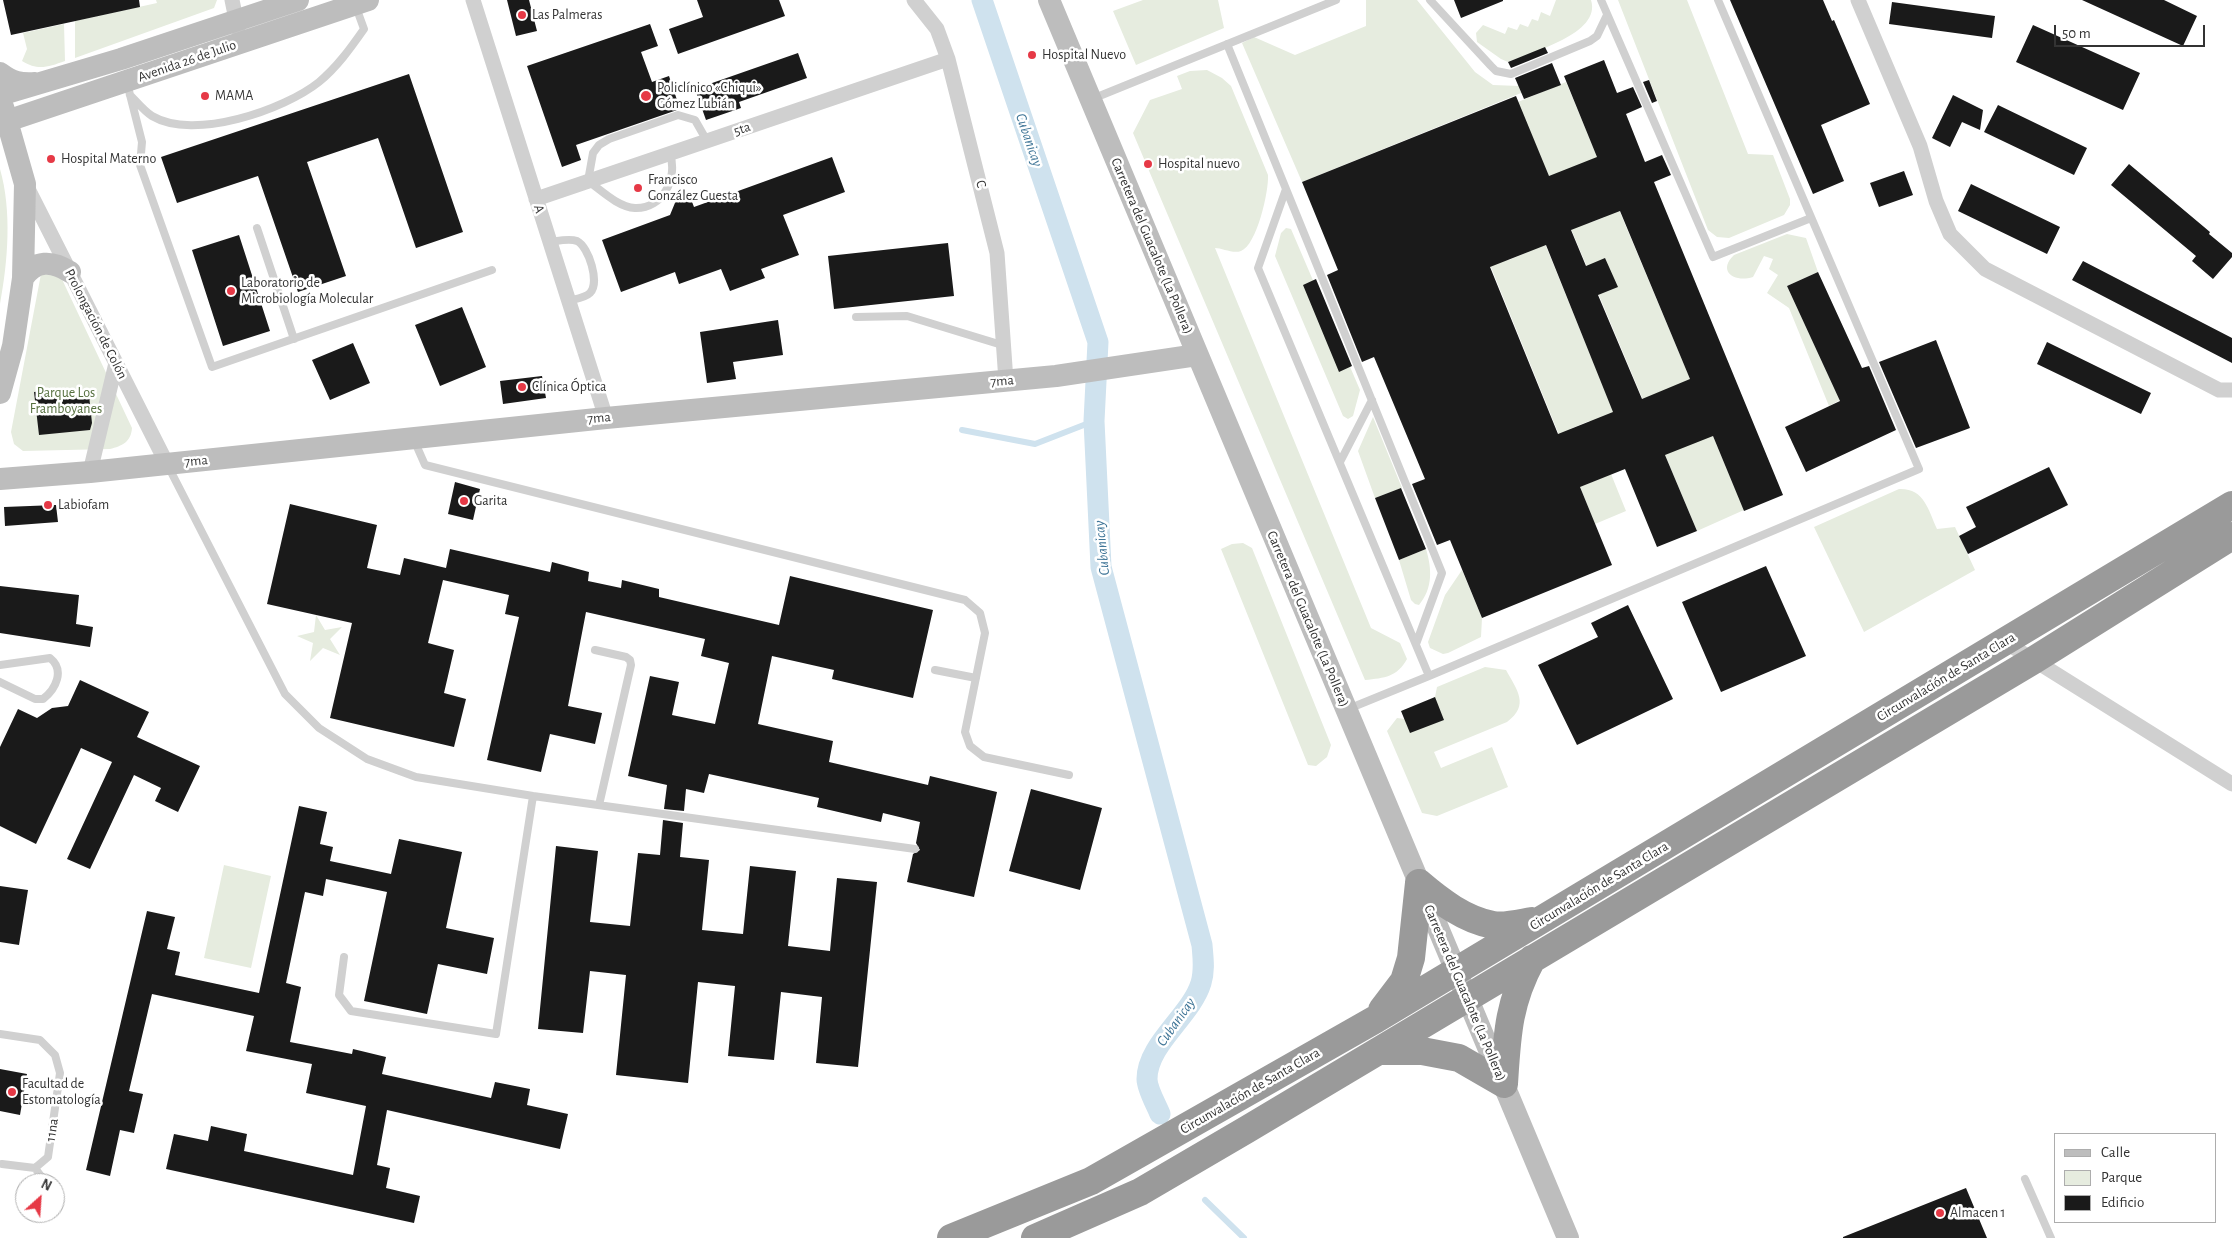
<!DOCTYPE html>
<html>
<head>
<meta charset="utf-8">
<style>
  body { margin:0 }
  #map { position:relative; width:2232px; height:1238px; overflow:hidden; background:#fff; font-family:"Alegreya Sans",sans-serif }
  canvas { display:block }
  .legend { position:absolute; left:2054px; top:1133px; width:162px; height:90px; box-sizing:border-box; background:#fff; border:1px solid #adadad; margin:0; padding:6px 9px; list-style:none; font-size:15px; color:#333 }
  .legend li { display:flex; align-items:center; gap:10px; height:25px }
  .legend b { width:25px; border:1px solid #adadad }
  .north { position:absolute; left:15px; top:1173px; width:50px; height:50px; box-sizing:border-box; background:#fff; border:1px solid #adadad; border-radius:50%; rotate:26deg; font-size:14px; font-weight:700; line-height:20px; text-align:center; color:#333 }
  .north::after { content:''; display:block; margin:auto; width:18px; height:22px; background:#e63946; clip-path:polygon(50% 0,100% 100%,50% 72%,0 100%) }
  .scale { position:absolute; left:2054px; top:25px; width:151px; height:22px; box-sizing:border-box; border:2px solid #333; border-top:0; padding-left:6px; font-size:15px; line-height:18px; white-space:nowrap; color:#333; -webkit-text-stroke:4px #fff; paint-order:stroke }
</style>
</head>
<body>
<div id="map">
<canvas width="2232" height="1238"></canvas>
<ul class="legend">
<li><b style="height:6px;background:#bdbdbd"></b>Calle</li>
<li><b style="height:14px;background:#e6ecdf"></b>Parque</li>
<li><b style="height:14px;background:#1a1a1a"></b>Edificio</li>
</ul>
<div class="north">N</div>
<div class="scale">50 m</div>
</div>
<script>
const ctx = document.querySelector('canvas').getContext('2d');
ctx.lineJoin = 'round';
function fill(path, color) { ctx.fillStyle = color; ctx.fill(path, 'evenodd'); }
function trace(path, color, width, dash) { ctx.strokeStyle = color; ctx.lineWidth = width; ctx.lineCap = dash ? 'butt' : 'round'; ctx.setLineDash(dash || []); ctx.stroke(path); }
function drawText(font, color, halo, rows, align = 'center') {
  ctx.font = font + ' "Alegreya Sans",sans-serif'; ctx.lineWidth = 5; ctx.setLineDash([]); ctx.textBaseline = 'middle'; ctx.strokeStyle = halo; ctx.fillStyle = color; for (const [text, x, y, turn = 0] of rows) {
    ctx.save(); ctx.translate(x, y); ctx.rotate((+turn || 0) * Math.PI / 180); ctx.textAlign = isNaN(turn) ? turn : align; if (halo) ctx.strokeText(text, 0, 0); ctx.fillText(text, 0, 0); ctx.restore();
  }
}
fill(new Path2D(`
  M156,0H217L214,8L75,58V21L157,3Z
  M1143,0H1218L1224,28L1136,65L1113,11Z
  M1366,0H1417L1475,72L1493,85L1519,86L1521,93L1302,182L1242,43L1254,37L1295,55L1366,26Z
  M1556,0H1591C1602,34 1531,52 1508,62L1501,59L1477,42L1476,33L1483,25L1505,34L1508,27L1517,30L1520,24L1528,27L1532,19L1538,21L1541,12L1550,16Z
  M1618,0H1687L1748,154L1773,155L1790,199V205L1784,215L1729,238L1717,237L1708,230Z
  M64,24L65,61C48,67 38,71 22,61L27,49L23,33Z
  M1207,70L1222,78L1231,86L1268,175C1269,191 1257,245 1241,251C1233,254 1222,248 1215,248L1371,628L1400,643L1407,659C1397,677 1385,678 1365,680L1133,133L1150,100L1182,89L1177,76L1190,71Z
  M1566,82L1605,175L1556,194L1518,102Z
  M0,169C12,211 8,261 0,304Z
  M1614,198L1699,400L1651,419L1566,217L1589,223L1605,217L1600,204Z
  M1286,228L1291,229L1360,390L1353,416L1348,419L1343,416L1275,256L1281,233Z
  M1539,229L1621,430L1589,421L1570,429L1577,447L1566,452L1484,250L1509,260L1528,252L1522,235Z
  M1787,234L1806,238L1818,272L1787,286L1840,400L1829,406L1789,308L1767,293L1778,275L1769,269L1773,259L1764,256L1753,277C1734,283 1717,271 1734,255Z
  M41,274L60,275L132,428C131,442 122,446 110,449L23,451L14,444L11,432Z
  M1373,417L1402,488L1375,498L1358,451Z
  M1705,417L1744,510L1697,531L1657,436Z
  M1611,474L1626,511L1595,524L1580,487Z
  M1899,489C1924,488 1928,509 1937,529L1955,527L1975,570L1864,632L1814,527Z
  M1243,543L1252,548L1331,745L1327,757L1316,766L1308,765L1221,549L1232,544Z
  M1426,549C1432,569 1433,588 1419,605L1415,604L1411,600L1399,560Z
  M1462,570L1482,618L1481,637L1448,653L1443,654L1430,648L1428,642L1445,595Z
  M316,615L325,630L342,627L330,639L340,655L323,648L310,661L313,643L297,636L314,632Z
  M1485,667L1506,670C1517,690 1530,705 1507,722L1434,752L1441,768L1492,747L1508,787L1437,816L1422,813L1387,731L1397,718L1405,719L1435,697L1437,687Z
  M224,865L271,876L251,968L204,958Z`), '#e6ecdf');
trace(new Path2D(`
  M962,430L1035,444L1094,421
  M1205,1200L1244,1238`), '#cfe2ee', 6);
trace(new Path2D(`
  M982,0L1098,342L1094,421L1101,567L1202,945C1203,958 1205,970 1201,983C1191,1016 1147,1044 1147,1079C1147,1089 1156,1104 1160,1114`), '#cfe2ee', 21);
fill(new Path2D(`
  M3,0H139L140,7L11,35Z
  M507,0H529L537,31L516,36Z
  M697,0H779L785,16L678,54L669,29L703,17Z
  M1454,0H1503V1L1461,18Z
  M1730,0H1823L1832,21L1834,20L1870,104L1821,125L1844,181L1813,194Z
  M2082,0H2164L2197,16L2183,46Z
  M1892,2L1995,16L1992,38L1889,24Z
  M650,24L658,46L641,52L652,82L669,76L680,109L576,145L581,160L562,167L527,66Z
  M2033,25L2140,73L2123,110L2016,62Z
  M1545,47L1548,53L1511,68L1508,62Z
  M798,53L807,78L739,102L741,108L706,120L695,89Z
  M1604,60L1617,93L1633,87L1642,107L1626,114L1645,162L1662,155L1671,175L1654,182L1783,495L1744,511L1713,436L1665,455L1697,531L1657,547L1625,469L1580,487L1612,565L1482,618L1450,540L1437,545L1412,484L1425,479L1374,357L1362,362L1327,275L1338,270L1302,182L1516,96L1549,176L1597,157L1564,76ZM1620,211L1690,379L1642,399L1598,295L1618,287L1605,258L1586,266L1571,230ZM1546,245L1613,412L1558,434L1490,267Z
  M1552,63L1561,85L1524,99L1515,78Z
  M409,74L463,232L416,248L378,138L307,162L346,276L298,292L258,176L177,203L161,157Z
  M1649,80L1657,101L1652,103L1643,82Z
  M1953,95L1983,110L1980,130L1962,122L1950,147L1932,138Z
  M1998,105L2087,148L2074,175L1984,132Z
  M832,157L845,192L783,215L799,255L761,269L765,278L730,291L721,269L679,284L675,272L621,292L602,240L670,215L677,198L689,194L694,207Z
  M2129,164L2210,232L2209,234L2232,253V257L2213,279L2192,261L2196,256L2111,185Z
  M1904,171L1913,195L1879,207L1870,183Z
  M1971,184L2060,227L2047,254L1958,211Z
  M239,235L270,331L223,346L192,250Z
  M948,243L954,296L834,309L828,256Z
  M2083,261L2232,338V363L2072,280Z
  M1818,272L1862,368L1869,366L1896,430L1806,472L1785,427L1840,401L1787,286Z
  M1316,279L1352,366L1339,372L1303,285Z
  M462,307L486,367L440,386L415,325Z
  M778,320L783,355L733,362L736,379L707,383L700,332Z
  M1936,340L1970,428L1916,448L1879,362Z
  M2047,342L2151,393L2141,414L2037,364Z
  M353,343L370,383L330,400L312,360Z
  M542,376L546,398L503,404L500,381Z
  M60,389L61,398L89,395L92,423L90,430L39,435L34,392Z
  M2049,467L2068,505L1968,554L1959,536L1976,527L1966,507Z
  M455,482L480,489L473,520L448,514Z
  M1401,488L1426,549L1399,560L1375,498Z
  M290,504L377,525L367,568L400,575L404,558L446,568L450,549L550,572L552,562L589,572L588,581L621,588L622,580L659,589V597L779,625L790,576L933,610L913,698L832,679L834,670L772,656L758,724L833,741L829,762L928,785L930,776L997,792L974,897L907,882L913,854L920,850L916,843L920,822L883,813L881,822L817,807L819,798L709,774L704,793L686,789L684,811L664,809L667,785L628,776L650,676L679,682L672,715L715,724L729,663L701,656L705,639L586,612L568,706L602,713L595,744L550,734L541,772L487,760L519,617L505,614L509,595L443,580L428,643L454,650L444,693L466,699L454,747L330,718L352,623L267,604Z
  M56,505L58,522L5,526L4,507Z
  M1766,566L1806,656L1721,692L1682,602Z
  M0,586L79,595L76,624L93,627L90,647L0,633Z
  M1628,605L1673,699L1577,745L1538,665L1598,637L1591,623Z
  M80,680L149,712L137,737L200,766L178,812L155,801L161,788L134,775L90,869L67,859L112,762L81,748L36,844L0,826V747L18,709L37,718L52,708L68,706Z
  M1435,697L1444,720L1410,733L1401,711Z
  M1031,789L1102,808L1080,890L1009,871Z
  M299,806L327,812L320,844L333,847L330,861L391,874L399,839L462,852L446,928L494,938L487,974L438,964L427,1014L364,1001L387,892L326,879L323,896L305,892L286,983L301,987L290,1042L352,1054L353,1049L386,1057L382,1074L491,1098L495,1082L530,1089L527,1105L568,1114L560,1149L387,1110L377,1165L390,1168L386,1188L420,1196L414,1223L166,1169L174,1134L208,1141L211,1126L247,1134L244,1151L353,1175L366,1106L306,1093L312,1064L246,1051L254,1016L152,994L129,1091L143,1094L134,1133L120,1130L110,1176L86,1170L147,911L175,917L167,949L180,952L175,975L259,993Z
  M663,820L683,823L680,857L709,860L702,930L743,934L750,866L796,871L788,946L830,951L837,878L877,882L858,1067L816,1063L822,997L781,992L774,1060L728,1056L735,986L698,982L688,1083L616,1075L626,975L590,971L583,1033L538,1029L556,846L598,851L590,922L630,926L638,853L660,855Z
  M0,886L28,890L19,945L0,942Z
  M0,1069L27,1074L20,1115L0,1111Z
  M1966,1188L1987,1238H1843V1237Z`), '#1a1a1a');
trace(new Path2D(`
  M1430,0L1491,66L1496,71L1511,74L1590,41L1597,36L1607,15
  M1601,0L1713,257L1811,218
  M1227,44L1286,189L1258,268L1429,676L1348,709
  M127,83L142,142L140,165L212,367L492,270
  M130,95C137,102 144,111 152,116C194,141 284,110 319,82C337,67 350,49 364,29L356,7
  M1092,99L1336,0
  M670,154C678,178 663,209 635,208C618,207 602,191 588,181L593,153L599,145L609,139L678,115L695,120L707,141
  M1286,189L1442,573L1416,644
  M257,228L294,339
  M550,242C558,241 569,238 577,241C589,247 600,283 590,293C585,298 575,299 568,301
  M856,317L907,316L1002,345
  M414,440L425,465L965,600L980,613L985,633L965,732L970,746L984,757L1069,775
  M1340,462L1372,400
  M168,466L285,694L319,728L367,759L416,777L533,796L915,849
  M595,650L626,657L630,660L631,665L599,805
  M0,665L50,658C65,670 56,689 43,699H35L0,682
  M935,670L976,678
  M1429,676L1919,469L1718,0
  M344,957L339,995L351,1011L496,1034L533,796
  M0,1034L40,1040L55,1055L60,1073L48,1157L35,1168L2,1164
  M35,1168L46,1183
  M2025,1179L2051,1238
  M55,1196L57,1199`), '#d0d0d0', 8);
trace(new Path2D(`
  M232,0L238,29
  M473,0L606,418
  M914,0L937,29L948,59L997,253L1006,381
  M1858,0L1920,146L1936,201L1950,234L1985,269L2219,390H2232
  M27,187L167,464
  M536,199L948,59
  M90,472L116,363
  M2005,642L2232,784`), '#d0d0d0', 15);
trace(new Path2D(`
  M1049,0L1568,1238
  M0,73C12,82 20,84 35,83
  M0,95L121,59L298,0
  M7,121L368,0
  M23,278C35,260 52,260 70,272
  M0,393L13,346L23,278L25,184L3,107
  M0,479L90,472L606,418L1056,376L1197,355`), '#bdbdbd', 22);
trace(new Path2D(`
  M1419,883C1440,901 1465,920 1493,925C1505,927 1520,923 1532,921
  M1382,1010L1404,981L1411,958L1419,883
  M1379,1051H1422L1459,1058L1504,1084C1507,1036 1508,1003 1532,959
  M951,1238L1091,1181L1376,1019L2232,505
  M1035,1238L1140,1192L1246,1130L2034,660L2232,536`), '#9a9a9a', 28);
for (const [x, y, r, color] of [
  [522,15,5,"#e63946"],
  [1032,55,5,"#e63946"],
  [205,96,5,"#e63946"],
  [646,96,6,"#e63946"],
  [51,159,5,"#e63946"],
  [1148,164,5,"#e63946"],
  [638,188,5,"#e63946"],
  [231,291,5,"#e63946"],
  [522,387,5,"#e63946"],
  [464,501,5,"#e63946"],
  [48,505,5,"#e63946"],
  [12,1092,5,"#e63946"],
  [1940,1213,5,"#e63946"]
]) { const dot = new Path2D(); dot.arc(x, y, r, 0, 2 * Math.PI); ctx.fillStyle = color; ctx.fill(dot); trace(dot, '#fff', 2); }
drawText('14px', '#333', '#fff', [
  ["Las Palmeras",532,15],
  ["Hospital Nuevo",1042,55],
  ["Policlínico «Chiqui»",657,88],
  ["Gómez Lubián",657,104],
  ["MAMA",215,96],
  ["Hospital Materno",61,159],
  ["Hospital nuevo",1158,164],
  ["Francisco",648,180],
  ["González Guesta",648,196],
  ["Laboratorio de",241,283],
  ["Microbiología Molecular",241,299],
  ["Clínica Óptica",532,387],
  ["Garita",474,501],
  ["Labiofam",58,505],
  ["Facultad de",22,1084],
  ["Estomatología",22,1100],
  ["Almacen 1",1950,1213]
], 'left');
drawText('14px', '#333', '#fff', [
  ["Avenida 26 de Julio",187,61,-19],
  ["5ta",742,129,-19],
  ["C",981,184,76],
  ["A",539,209,73],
  ["Carretera del Guacalote (La Pollera)",1152,246,67],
  ["Prolongación de Colón",96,324,63],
  ["7ma",1002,381,-5],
  ["7ma",599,418,-6],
  ["7ma",196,461,-6],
  ["Carretera del Guacalote (La Pollera)",1308,619,67],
  ["Circunvalación de Santa Clara",1946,677,-31],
  ["Circunvalación de Santa Clara",1599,886,-31],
  ["Carretera del Guacalote (La Pollera)",1465,993,67],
  ["Circunvalación de Santa Clara",1250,1091,-30],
  ["11na",52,1130,-82]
]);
drawText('14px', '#56703f', '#fff', [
  ["Parque Los",66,393],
  ["Framboyanes",66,409]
]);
drawText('italic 15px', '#3f7597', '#fff', [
  ["Cubanicay",1029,140,71],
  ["Cubanicay",1102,548,-96],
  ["Cubanicay",1176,1022,-55]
]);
</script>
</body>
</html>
